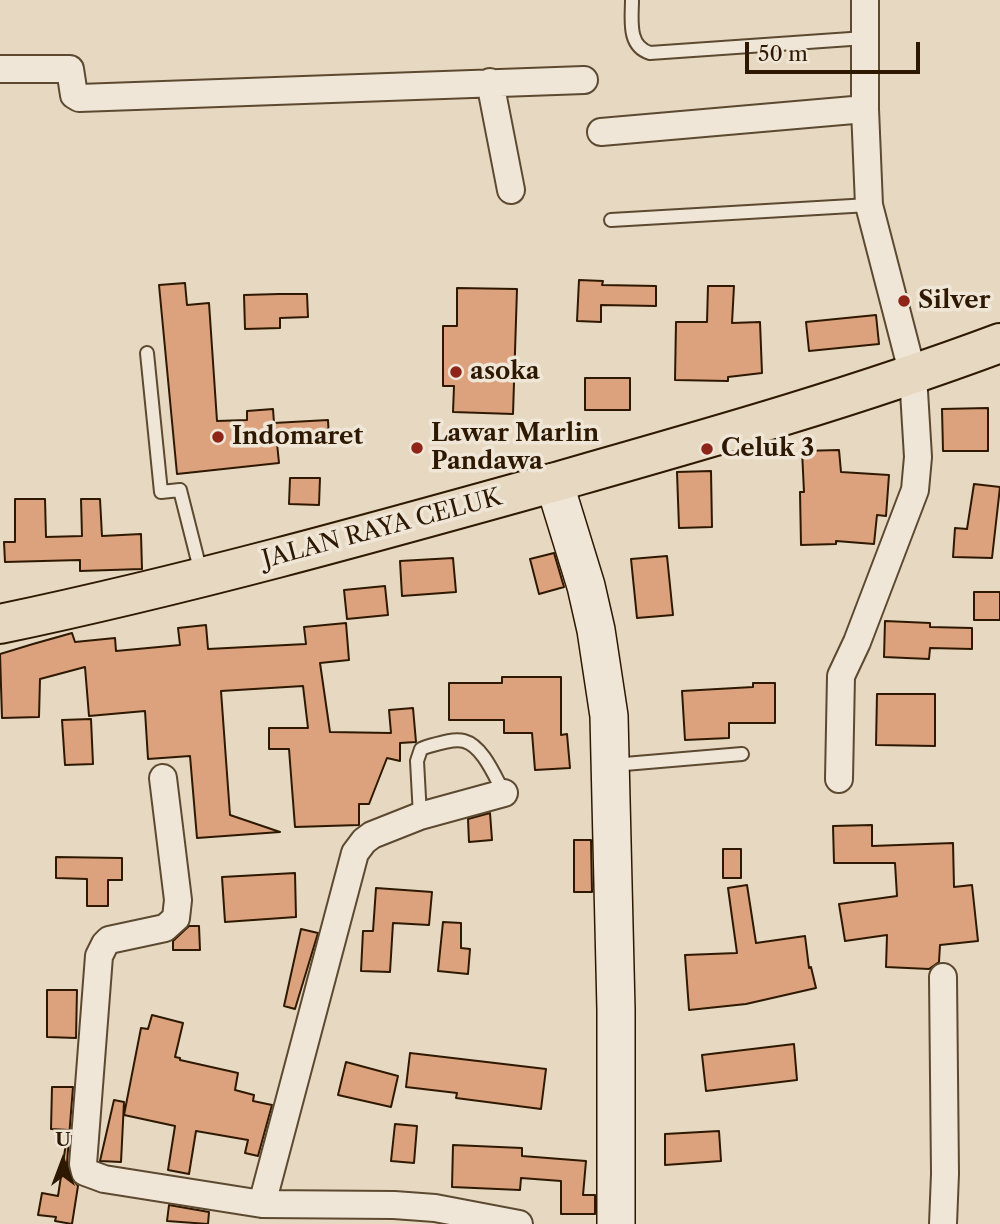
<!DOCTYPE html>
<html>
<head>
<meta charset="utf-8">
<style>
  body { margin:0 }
  #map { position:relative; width:1000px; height:1224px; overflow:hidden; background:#e7d8c1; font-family:"Libre Caslon Text",serif }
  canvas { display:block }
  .north { position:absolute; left:28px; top:1126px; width:70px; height:70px; -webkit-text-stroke:5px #efe6d7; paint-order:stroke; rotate:0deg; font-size:19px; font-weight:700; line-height:28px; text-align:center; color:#2e1900 }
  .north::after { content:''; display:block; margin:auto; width:24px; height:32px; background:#2e1900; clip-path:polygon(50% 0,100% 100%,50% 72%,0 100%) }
  .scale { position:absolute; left:745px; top:42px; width:175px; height:32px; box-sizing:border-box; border:4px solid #2e1900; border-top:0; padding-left:9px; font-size:21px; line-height:24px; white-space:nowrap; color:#2e1900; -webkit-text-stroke:5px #efe6d7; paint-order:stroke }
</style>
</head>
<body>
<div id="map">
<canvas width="1000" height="1224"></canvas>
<div class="north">U</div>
<div class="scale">50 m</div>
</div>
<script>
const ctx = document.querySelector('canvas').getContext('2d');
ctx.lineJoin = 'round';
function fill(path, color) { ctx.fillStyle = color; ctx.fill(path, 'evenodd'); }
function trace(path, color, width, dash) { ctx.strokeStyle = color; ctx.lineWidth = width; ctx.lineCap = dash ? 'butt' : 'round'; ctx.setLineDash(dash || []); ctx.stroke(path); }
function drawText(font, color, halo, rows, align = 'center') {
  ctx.font = font + ' "Libre Caslon Text",serif'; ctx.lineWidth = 7; ctx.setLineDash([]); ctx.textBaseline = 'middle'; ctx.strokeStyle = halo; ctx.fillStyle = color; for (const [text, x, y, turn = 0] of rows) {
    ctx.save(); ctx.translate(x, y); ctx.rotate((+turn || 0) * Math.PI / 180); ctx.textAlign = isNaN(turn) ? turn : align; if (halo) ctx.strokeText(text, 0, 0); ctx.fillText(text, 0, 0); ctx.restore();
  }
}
const building = new Path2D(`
  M579,280L603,281L602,285L656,286V306L601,305V322L577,321Z
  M185,283L187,305L209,303L217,421L247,420V411L273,409L274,423L328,420L329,440L277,443L279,463L177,474L159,285Z
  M708,286H734L732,323L760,322L762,373L728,377V381L675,380L676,322H707Z
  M457,288L517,289L513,414L453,412L454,386H443V326H457Z
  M279,294H307L308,317L280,318V328L245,329L244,295Z
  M876,315L879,344L809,351L806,322Z
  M585,378H630V410H585Z
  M988,408V451H943L942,409Z
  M839,450L841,472L889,475L886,516L877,515L874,544L836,541V544L801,545L800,492H804L802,451Z
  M711,471L712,527L679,528L677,472Z
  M290,478H320L319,505L289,504Z
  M974,484L1000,487L992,558L953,557L955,528L967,529Z
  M15,499H45L46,537L82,536L81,499H100L102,536L141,534L142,569L80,571V560L5,562L4,542H15Z
  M554,553L564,587L539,594L530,559Z
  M667,556L673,615L637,618L631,559Z
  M453,558L456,592L402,596L400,561Z
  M385,586L388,615L347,619L344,590Z
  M974,592H1000V620H974Z
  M885,621L930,623V627L972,628V649L930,648L929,659L884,657Z
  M346,623L349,660L320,663L330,732L391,733L389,710L413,708L416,742L400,743V761L387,758L369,804H359V825L295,827L289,749H269V728H308L303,686L221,691L230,815L280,832L197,838L190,756L148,759L145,711L89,716L85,667L40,679L39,717L2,718L0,654L33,644L72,633L75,642L115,638L116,651L180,645L178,628L206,625L208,649L306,644L304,627Z
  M502,677H561V735L567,734L570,768L535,770L532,733H504V720H449V683H502Z
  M753,683H775V723H729V738L685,740L682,691L753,687Z
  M877,694H935V746L876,745Z
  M91,719L93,764L65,765L62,720Z
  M490,813L492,840L469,842L468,819Z
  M872,825V846L953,843L954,887L972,885L978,941L940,945L939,962L929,969L886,967L887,935L845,941L839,904L897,896L895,863H834L833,826Z
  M574,840H591L592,892H574Z
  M723,849H741V878H723Z
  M56,857L122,858V880H108V906H87V879L56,878Z
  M295,873L296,917L225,922L222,877Z
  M747,885L756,943L805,936L809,968L811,967L816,988L746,1004L689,1010L685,955L737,953L728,888Z
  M376,888L432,892L429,925L393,923L390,972L361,971L363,931H373Z
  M443,922L461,923V948L470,949L468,974L438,971Z
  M189,926H199L200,950H173V941Z
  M301,929L318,933L295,1009L284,1006Z
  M47,990H77L76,1038L47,1037Z
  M152,1015L183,1023L175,1057L180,1058V1060L238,1073L235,1090L254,1095L253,1101L272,1105L258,1156L245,1153L248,1140L196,1131L189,1174L168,1170L175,1126L124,1115L141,1028L148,1029Z
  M794,1044L797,1080L706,1091L702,1055Z
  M410,1053L546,1069L541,1109L456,1098L457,1093L406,1087Z
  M346,1062L398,1076L391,1107L338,1095Z
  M52,1087H73L67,1163L70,1176L78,1186L72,1224L55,1221L56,1217L38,1215L42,1193L58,1196L68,1130L51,1129Z
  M114,1100L124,1102L121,1162L100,1161Z
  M395,1124L417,1126L414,1163L391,1161Z
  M719,1131L721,1161L665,1165V1134Z
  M453,1145L522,1148V1156L586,1161L583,1195H595V1214H561V1181L521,1178L520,1190L452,1187Z
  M169,1205L209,1212L208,1224L167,1221Z`);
fill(building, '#dca27d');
trace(building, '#2e1900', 2);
const lane = new Path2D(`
  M632,0C632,19 627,46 650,53L865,38
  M611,220L869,205
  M147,353L161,492L180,490L201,573
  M613,765L742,754
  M420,816L417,761L421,749L426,747C437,744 453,738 464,741C483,746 495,777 504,793`);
const street = new Path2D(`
  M0,69H70L74,95L79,98L584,80
  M490,82L511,190
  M601,132L865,109
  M163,778L178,900L176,918L165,928L109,940L105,944L99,956L83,1164L85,1172L104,1179L262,1204L394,1205L435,1208L519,1224
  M839,779L841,676L857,642L915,490L918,457L913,375L869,205L865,109V0
  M943,977L945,1174L943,1224
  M262,1204L355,853L364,841L372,835L420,816L504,793`);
const secondary = new Path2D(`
  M554,482L586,586L596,630L609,716L616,1010V1224`);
const highway = new Path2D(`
  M0,624C186,585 369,534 552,483C703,440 853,398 1000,343`);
trace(lane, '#5c4930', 16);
trace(street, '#5c4930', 30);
trace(secondary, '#2e1900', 40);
trace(highway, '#2e1900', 42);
trace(lane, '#efe6d7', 12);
trace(street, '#efe6d7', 26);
trace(secondary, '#efe6d7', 37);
trace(highway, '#e7d8c1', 38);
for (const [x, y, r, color] of [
  [904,301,7,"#8f2418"],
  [456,372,7,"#8f2418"],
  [218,437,7,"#8f2418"],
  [417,448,7,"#8f2418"],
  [707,449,7,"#8f2418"]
]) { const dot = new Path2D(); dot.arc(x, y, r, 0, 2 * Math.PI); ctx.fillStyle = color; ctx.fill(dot); trace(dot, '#efe6d7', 2.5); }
drawText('bold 24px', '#2e1900', '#efe6d7', [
  ["Silver",918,301],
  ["asoka",470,372],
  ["Lawar Marlin",431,434],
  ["Pandawa",431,462],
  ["Indomaret",232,437],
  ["Celuk 3",721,449]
], 'left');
drawText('24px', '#2e1900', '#efe6d7', [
  ["JALAN RAYA CELUK",382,529,-15]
]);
</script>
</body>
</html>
